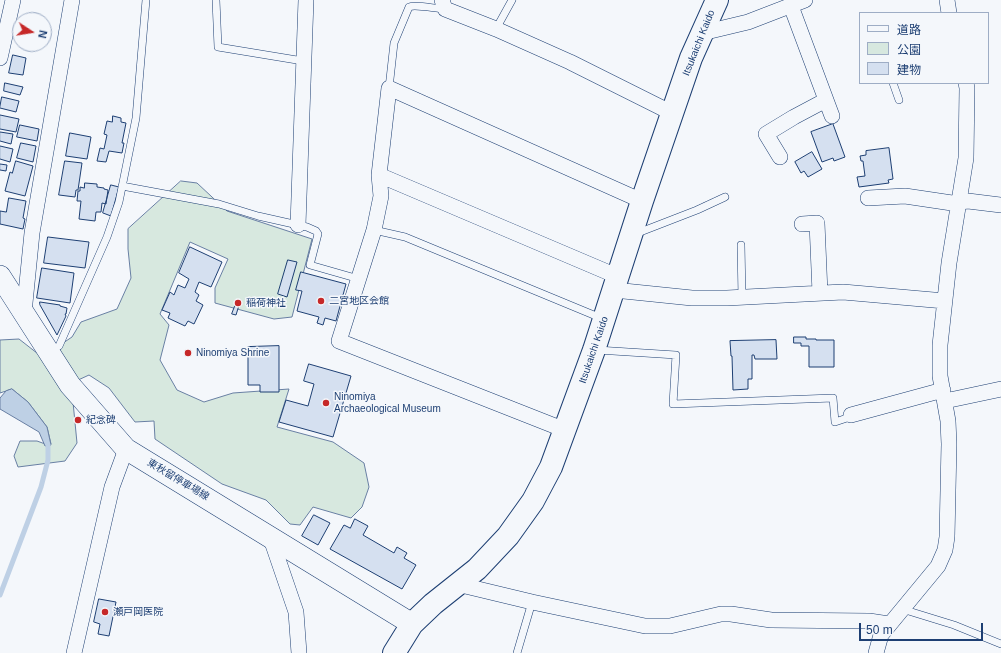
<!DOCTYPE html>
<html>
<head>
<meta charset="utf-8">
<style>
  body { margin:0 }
  #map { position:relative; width:1001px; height:653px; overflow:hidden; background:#f4f7fb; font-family:Arial,"Noto Sans JP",sans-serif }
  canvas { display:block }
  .legend { position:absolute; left:859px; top:12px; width:130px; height:72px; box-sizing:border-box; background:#f4f7fb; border:1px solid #9eadc5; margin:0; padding:5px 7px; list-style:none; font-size:12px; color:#1d3f73 }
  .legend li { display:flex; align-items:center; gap:8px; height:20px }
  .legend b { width:20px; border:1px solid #9eadc5 }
  .north { position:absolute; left:12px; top:12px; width:40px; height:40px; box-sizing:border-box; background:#f4f7fb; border:1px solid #9eadc5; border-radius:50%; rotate:102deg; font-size:11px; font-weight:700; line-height:16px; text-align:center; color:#1d3f73 }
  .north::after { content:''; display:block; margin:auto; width:14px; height:18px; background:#c62828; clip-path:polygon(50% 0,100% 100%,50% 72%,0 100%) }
  .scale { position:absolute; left:859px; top:623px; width:124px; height:18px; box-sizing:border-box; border:2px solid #1d3f73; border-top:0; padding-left:5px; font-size:12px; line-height:14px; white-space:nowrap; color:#1d3f73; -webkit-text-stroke:3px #f4f7fb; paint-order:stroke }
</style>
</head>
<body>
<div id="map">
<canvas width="1001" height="653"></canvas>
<ul class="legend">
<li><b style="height:5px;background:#f4f7fb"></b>道路</li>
<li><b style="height:11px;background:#d7e8df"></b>公園</li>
<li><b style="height:11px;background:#d5e0f0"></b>建物</li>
</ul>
<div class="north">N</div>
<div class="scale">50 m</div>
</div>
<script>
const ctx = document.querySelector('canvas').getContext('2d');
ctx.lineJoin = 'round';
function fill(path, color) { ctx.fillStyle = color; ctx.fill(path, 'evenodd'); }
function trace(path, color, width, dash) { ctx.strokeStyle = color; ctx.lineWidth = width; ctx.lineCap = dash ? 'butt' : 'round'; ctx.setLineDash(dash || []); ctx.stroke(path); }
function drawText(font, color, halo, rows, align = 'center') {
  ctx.font = font + ' Arial,"Noto Sans JP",sans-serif'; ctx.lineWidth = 3; ctx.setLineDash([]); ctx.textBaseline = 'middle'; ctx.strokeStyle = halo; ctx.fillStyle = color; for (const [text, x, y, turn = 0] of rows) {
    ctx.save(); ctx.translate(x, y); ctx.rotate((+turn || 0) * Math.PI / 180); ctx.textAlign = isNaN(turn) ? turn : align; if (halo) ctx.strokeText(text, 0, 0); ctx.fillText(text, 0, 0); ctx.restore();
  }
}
const green = new Path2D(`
  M181,181L197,183L227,211L312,239L292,317L274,319L215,303V288L228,259L190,242L160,314L169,325L160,360L177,390L204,402L233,393L289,389L277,427L333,442L364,463L369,487L362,507L351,518L313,507L300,525L290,524L266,500L222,484L155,439L154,421L135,422L109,388L89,375L63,387L73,402L77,443L65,461L18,467L14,456L20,441H37L48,445L51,444L47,427L28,402L12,389L0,393V340L19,339L42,357L72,337L81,322L117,309L131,278L128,249V229Z`);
fill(green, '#d7e8df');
trace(green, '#687fa3', 1);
const water = new Path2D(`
  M12,389L28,402L47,427L51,445L45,446L39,432L0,409V398L6,391Z`);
fill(water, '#bed0e5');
trace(water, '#687fa3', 1);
trace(new Path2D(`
  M0,595L41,487L48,460V445`), '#bed0e5', 5);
const building = new Path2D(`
  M13,55L26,58L23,75L9,73Z
  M5,83L23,87L20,95L4,91Z
  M2,97L19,101L16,112L0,108Z
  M0,115L19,119L16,132L0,129Z
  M113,116L121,118V122L126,123L122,143H124L122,153L109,151L106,162L97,161L100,148L104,149L107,135L104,134L107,121L112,122Z
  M833,124L845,157L834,161L833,158L822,162L811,132Z
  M20,125L39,129L37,141L17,137Z
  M0,132L13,134L11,144L0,141Z
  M70,133L91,137L87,159L66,156Z
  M21,143L36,146L33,162L17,158Z
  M0,146L13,149L10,162L0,159Z
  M889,148L893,179L888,180L889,183L859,187L857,177L865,176L863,161H861L860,156L866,155V151Z
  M812,152L822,169L808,177L804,171L801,173L795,162Z
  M16,161L33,166L25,196L5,191L10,172L12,173Z
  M65,161L82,163L78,190H76L75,197L59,195Z
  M0,164L7,165L6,171L0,170Z
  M85,183L97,184V187L104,188V189L108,190L106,204L102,203L101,212H96L95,221L79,219L81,201H77L78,191H80V187L84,188Z
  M111,185L119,187L111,216L103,213Z
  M9,198L26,201L23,218L25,219L23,229L0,224V211L6,212Z
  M48,237L89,242L85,268L44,263Z
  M190,247L222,262L211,287L199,282L195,292L199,295L196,301L203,305L194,324L188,321L185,326L168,318L170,313L162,310L170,292L174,295L178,285L185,288L189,279L179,273Z
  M288,260L297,262L287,297L278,294Z
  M42,268L74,273L70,303L37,298Z
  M301,272L346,284L336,321L325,318L323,325L317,323L319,317L297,311L302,291L296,290Z
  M237,301L240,302L236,315L232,314Z
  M40,302L60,305V306L67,308L66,314H65L66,316L57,335L40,305Z
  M794,337H806V339H816V340H834V367H809V346H801V343H794Z
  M776,340L777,359H755L754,355H752V379H748V389L733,390L732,356H731L730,341Z
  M279,346V392H260V385H248V347Z
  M309,364L351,376L333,437L279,422L286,400L308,406L314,384L304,381Z
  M314,515L330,523L318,545L302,536Z
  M355,519L368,526L363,535L394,553L397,547L407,553L404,558L416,565L402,589L330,549L344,525L350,528Z
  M99,599L116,602L109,636L98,634L100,624L94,622Z`);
fill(building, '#d5e0f0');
trace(building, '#1d3f73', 1);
const lane = new Path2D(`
  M216,0L218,47L303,61
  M496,29L512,0
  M893,83L899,100
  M389,88L394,43L409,7C415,4 436,9 445,9
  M122,186L219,204L258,216L307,227L316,231L318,234L310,265L359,279
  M374,230L405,237L601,318
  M635,234L697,210L725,197
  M741,245L742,297
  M597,350L676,355L673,404L833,398L835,422L847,418L851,415
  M50,351L59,346L107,237L119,202L136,118L146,0
  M902,609L954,625L1001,644
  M517,653L532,602`);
const street = new Path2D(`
  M442,0L445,9L496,29L570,62L672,113
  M947,0L949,13
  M791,6L832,116
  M702,33L748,22L805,0
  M0,58L13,0
  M780,157L766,134L794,117L826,100
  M379,175L619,277
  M868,198L905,196L952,203L968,201L1001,205
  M802,224L817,223L820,293
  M298,225L306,0
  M614,290L692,298H727L843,292L945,301
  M24,313L32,233L72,0
  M945,401L1001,389
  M851,415L943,390
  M565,430L339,341L374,230L381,196L379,175L389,88L642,201
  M270,536L296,612L299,653
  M457,584L532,602L645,626H670L721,614H731L771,620L869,621L889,624
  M74,653L112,487L126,449
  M876,653L881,635L938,566L945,550L947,537L949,444L948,421L940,376V345L949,263L966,158L967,88L966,83`);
const secondary = new Path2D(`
  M0,276L70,385L126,449L412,624`);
const primary = new Path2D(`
  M394,653L412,624L433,604L477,569L508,536L533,501L551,467L594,350L642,201L691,58L717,0`);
trace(lane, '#1d3f73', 8);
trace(street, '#1d3f73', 16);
trace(secondary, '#1d3f73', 22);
trace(primary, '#1d3f73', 24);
trace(lane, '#f4f7fb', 7);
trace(street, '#f4f7fb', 15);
trace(secondary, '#f4f7fb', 21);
trace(primary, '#f4f7fb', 22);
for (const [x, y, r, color] of [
  [321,301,4,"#c62828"],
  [238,303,4,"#c62828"],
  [188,353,4,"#c62828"],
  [326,403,4,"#c62828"],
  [78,420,4,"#c62828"],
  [105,612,4,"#c62828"]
]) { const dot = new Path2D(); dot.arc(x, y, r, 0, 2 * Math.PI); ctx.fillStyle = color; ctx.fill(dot); trace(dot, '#f4f7fb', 1.5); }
drawText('10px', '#1d3f73', '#f4f7fb', [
  ["Itsukaichi Kaido",699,43,-68],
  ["Itsukaichi Kaido",594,350,-71],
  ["東秋留停車場線",178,480,31]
]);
drawText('10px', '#1d3f73', '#f4f7fb', [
  ["二宮地区会館",329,301],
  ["稲荷神社",246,303],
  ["Ninomiya Shrine",196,353],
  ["Ninomiya",334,397],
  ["Archaeological Museum",334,409],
  ["紀念碑",86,420],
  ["瀬戸岡医院",113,612]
], 'left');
</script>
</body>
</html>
